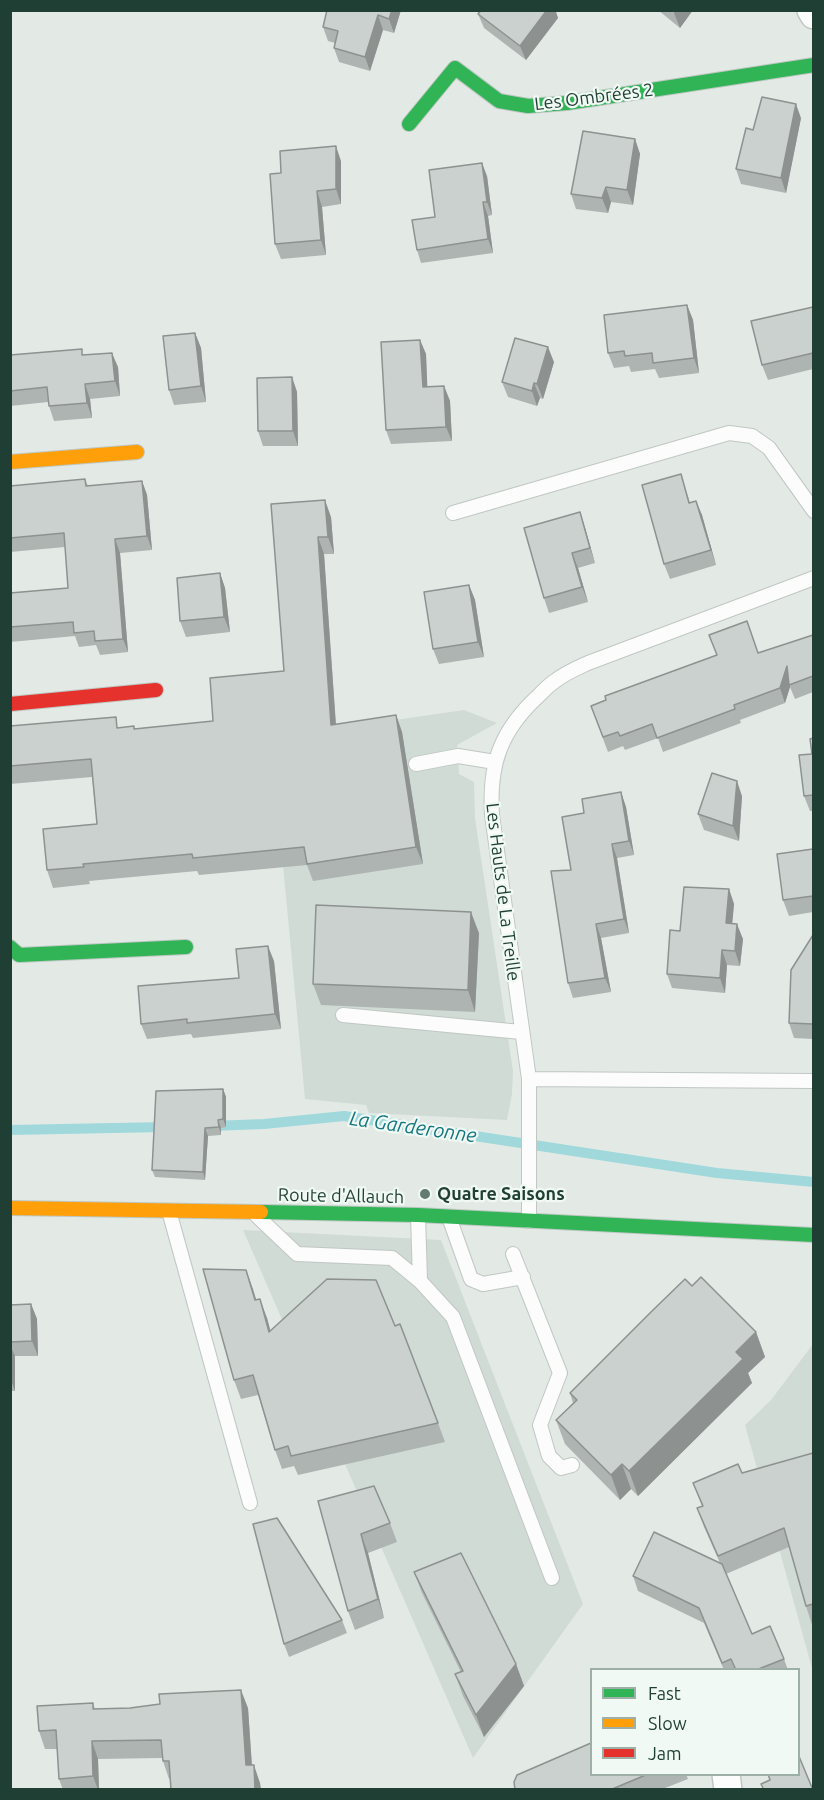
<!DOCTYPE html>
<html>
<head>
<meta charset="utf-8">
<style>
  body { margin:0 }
  #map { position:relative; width:824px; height:1800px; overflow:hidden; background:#e3eae6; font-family:Ubuntu,sans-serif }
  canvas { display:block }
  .frame { position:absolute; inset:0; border:12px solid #1f3f34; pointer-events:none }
  .legend { position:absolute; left:590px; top:1668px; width:210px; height:108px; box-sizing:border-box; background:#f1f9f4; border:2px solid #9dafa7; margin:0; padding:8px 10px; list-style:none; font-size:18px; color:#1f3f34 }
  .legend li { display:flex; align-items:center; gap:12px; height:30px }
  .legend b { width:30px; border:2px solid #9dafa7 }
</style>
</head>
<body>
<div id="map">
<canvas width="824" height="1800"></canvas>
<div class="frame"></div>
<ul class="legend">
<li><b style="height:8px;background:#30b455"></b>Fast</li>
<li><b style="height:8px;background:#ff9f0a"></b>Slow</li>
<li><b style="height:8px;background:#e5322d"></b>Jam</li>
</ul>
</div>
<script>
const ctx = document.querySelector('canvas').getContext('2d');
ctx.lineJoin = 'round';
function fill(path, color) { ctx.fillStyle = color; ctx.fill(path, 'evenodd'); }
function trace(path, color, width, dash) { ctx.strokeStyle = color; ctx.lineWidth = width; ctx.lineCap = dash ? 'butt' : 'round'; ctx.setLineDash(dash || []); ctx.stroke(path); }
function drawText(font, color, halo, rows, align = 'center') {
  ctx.font = font + ' Ubuntu,sans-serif'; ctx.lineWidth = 4.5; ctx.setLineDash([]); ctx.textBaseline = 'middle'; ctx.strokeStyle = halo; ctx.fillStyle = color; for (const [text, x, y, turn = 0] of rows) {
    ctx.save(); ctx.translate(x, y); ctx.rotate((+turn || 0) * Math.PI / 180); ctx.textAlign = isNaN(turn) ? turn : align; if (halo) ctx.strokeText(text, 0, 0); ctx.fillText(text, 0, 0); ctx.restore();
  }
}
fill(new Path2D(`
  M464,710L497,723L457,745L459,774L474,782L475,818L513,1071L512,1094L507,1120L369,1113L366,1105L305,1099L271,738Z
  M243,1230L441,1240L583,1604L473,1758Z
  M813,1344V1672L745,1425L771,1400Z`), '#d0dbd6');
trace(new Path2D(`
  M212,1126L264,1124L344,1116L717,1173L814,1182
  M10,1130L166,1127`), '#a0d8dc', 10);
const lane = new Path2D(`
  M453,513L729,433L752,436L769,448L814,511
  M416,764L458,756L495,762
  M343,1015L521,1032
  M529,1079L814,1081
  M169,1211L250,1503
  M418,1215L420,1281L453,1317L552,1578
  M257,1216L297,1254L392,1258L420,1281
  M449,1217L471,1279L483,1284L523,1277
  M529,1221V1079L492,815C489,767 499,734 534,700C541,694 547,686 555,681C565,673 577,668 588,663L814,578
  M513,1254L560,1373L540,1425L549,1456L561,1468L572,1465`);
const street = new Path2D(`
  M811,10L814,15
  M726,1774L728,1790`);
const fast = new Path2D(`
  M409,124L455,68L499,101L528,106L567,103L814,65
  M10,947L19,955L186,947
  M261,1212L418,1215L814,1235`);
const slow = new Path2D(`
  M10,462L137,452
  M10,1208L261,1212`);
const jam = new Path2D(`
  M10,704L156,690`);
trace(lane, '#c0c7c3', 16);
trace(street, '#c0c7c3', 30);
trace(fast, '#bec7c3', 16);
trace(slow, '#bec7c3', 16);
trace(jam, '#bec7c3', 16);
trace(lane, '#fbfcfb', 14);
trace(street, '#fbfcfb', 27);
trace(fast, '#30b455', 14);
trace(slow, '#ff9f0a', 14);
trace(jam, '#e5322d', 14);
fill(new Path2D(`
  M401,10L394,33L383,30L370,71L339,62L334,48L335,43L328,41L323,27Z
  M481,10H557L556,12L558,18L526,60L484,28L478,14Z
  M658,10H693L680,28Z
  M801,118L786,193L741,184L736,169Z
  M635,139L640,154L633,205L611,202L608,213L576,209L571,194Z
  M341,161V204L322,207L326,255L281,259L275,244L281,173Z
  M487,176L492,215L488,216L493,253L421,263L417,250L435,217Z
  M687,305L693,320L699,373L659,378L655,369L631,372L629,366L614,368L608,353Z
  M813,307V369L768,380L762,365Z
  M195,333L201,348L206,402L174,405L169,390Z
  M420,340L426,354L427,387L444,386L450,401L452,441L391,444L386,430Z
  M10,355H84L118,367L120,396L90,399L92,418L54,421L49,406L48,402L10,406Z
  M554,362L543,399L540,398L537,406L508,397L502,382Z
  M292,377L297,392L298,446H263L258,431Z
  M681,474L690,503L696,501L702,515L716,565L670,579L664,564Z
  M85,479L88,486L142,481L147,495L152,550L120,553L128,652L100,655L96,645L79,647L75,636L10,642V593L68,588L65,547L10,552V486Z
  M271,504L331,517L334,554H324L336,724L396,715L402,732L423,864L313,881L307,865L199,875L197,871L89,881L90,884L53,888L47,870L97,824L92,777L10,784V726L120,728L135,729L213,721L284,671Z
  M580,512L585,528L595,563L578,568L588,602L549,613L544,598Z
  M220,573L225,588L230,632L186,637L180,621Z
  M469,585L475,600L484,657L439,664L433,649Z
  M813,635V692L795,699L790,687L785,703L740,720L741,723L663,752L658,738L625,750L623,746L608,752L596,720L758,653Z
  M813,738V811H810L804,796Z
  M621,792L626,807L634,855L617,858L629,933L601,938L611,992L573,998L568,983L571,870L584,813Z
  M742,796L739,841L704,830L698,814Z
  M813,849V912L789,916L783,900Z
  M729,889L734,904L732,923L743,939L740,966L727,965L725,993L672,988L667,974L680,931Z
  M479,933L475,1012L321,1005L313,984Z
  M813,935V1039L794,1038L789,1023Z
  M274,961L281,1029L193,1038L191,1034L147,1039L141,1024Z
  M223,1089L226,1097V1127L221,1128V1135L208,1136L205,1180L155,1177L152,1170Z
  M246,1270L256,1300L267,1318L270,1331L438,1423L445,1442L298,1475L294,1466L282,1469L275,1450L258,1395L241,1399L234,1380Z
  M692,1286L756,1332L765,1357L748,1373L752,1383L638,1496L631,1489L620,1500L565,1444L556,1420L573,1403L570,1393Z
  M31,1304L37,1319L38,1356H15V1391H10V1305Z
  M813,1453V1625H812L806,1606L789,1547L726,1574L752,1634L784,1659L788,1670H724L704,1623L638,1591L633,1576L720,1563L704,1527L697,1508L702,1506L693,1483L742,1473Z
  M318,1501L390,1523L397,1542L368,1553L384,1618L355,1630L348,1611Z
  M414,1572L516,1664L524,1686L484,1737L463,1696L455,1674L461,1672L422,1593Z
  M342,1620L347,1633L289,1657L284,1644Z
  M93,1703L95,1709L248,1708L252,1765L260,1783L261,1790H171L170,1779H169L162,1758L98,1759L99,1790H63L59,1779L57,1749H45L39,1731Z
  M591,1774H686L688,1779L660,1790H515Z`), '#aeb4b1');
fill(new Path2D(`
  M392,10H401L394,33L389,19Z
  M547,10H557L556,12L558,18L526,60L520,46Z
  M676,10H693L680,28L674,13Z
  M378,15L383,30L370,71L365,57Z
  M796,104L801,118L786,193L781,178Z
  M635,139L640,154L633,205L627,190Z
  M336,146L341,161V204L336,189Z
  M482,163L487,176L492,215L487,202Z
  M606,187L611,202L608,213L602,198Z
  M317,191L322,207L326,255L321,240Z
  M483,202L488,216L493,253L488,239Z
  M687,305L693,320L699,373L694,358Z
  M195,333L201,348L206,402L201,386Z
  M420,340L426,354L428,402L423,387Z
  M548,347L554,362L543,399L537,384Z
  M112,353L118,367L120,396L115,381Z
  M292,377L297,392L298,446L293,431Z
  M534,383L540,398L537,406L532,391Z
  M85,384L90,399L92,418L87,403Z
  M444,386L450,401L452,441L446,427Z
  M142,481L147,495L152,550L147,536Z
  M325,500L331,517L334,554L328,537Z
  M696,501L702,515L716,565L711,550Z
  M580,512L585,528L595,563L590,548Z
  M318,537L324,554L337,742L331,725Z
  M115,539L120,553L128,652L123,639Z
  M572,553L578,568L588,602L582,587Z
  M220,573L225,588L230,632L224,617Z
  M469,585L475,600L484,657L478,642Z
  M787,666L790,687L785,703L780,688Z
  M396,715L402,732L423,864L416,847Z
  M737,781L742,796L739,841L733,826Z
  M621,792L626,807L634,855L629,841Z
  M612,844L617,858L629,933L624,919Z
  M729,889L734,904L731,937L726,923Z
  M471,912L479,933L475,1012L468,990Z
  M596,924L601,938L611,992L605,978Z
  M737,924L743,939L740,966L735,951Z
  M268,946L274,961L281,1029L275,1014Z
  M722,950L727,965L725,993L720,978Z
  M223,1089L226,1097V1127L223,1119Z
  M218,1120L221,1128V1135L219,1127Z
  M205,1128L208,1136L205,1180L203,1172Z
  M246,1270L253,1289L262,1319L255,1300Z
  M260,1299L267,1318L276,1351L269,1332Z
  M31,1304L37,1319L38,1356L32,1341Z
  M756,1332L765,1357L748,1373L752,1383L638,1496L629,1471L736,1352Z
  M10,1345L15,1356V1391L10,1377Z
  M622,1464L631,1489L620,1500L611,1475Z
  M361,1534L368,1553L384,1618L378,1599Z
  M516,1664L524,1686L484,1737L476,1715Z
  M241,1690L248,1708L253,1783L246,1765Z
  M92,1741L98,1759L99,1790H98L93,1776Z
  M254,1765L260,1783L261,1790H255Z`), '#8d9290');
const building = new Path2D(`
  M327,10H392L389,19L378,15L365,57L334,48L338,31L323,27Z
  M481,10H547L520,46L478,14Z
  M762,97L796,104L781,178L736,169L746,128L753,130Z
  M583,131L635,139L627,190L606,187L602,198L571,194Z
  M336,146V189L317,191L321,240L275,244L270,174L281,173L280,151Z
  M482,163L487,202H483L488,239L417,250L412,220L435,217L429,170Z
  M687,305L694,358L653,363L652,353L625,356L624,351L608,353L604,315Z
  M813,307V353L762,365L751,321Z
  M195,333L201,386L169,390L163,336Z
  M515,338L548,347L537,384L534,383L532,391L502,382Z
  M420,340L423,387L444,386L446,427L386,430L381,342Z
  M82,349V355L112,353L115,381L85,384L87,403L49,406L47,387L10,391V355Z
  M292,377L293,431H258L257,378Z
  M681,474L689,503L696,501L711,550L664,564L642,485Z
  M85,479L86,486L142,481L147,536L115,539L123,639L95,641L94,631L74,633L73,622L10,627V593L68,588L64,533L10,538V486Z
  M325,500L328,537H318L331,725L396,715L416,847L307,864L304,847L193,858L192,854L83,864L84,867L47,870L43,829L97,824L91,759L10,766V726L116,717L117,728L134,726V729L213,721L210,678L284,671L271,504Z
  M580,512L590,548L572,553L582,587L544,598L524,528Z
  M220,573L224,617L180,621L177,578Z
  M469,585L478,642L433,649L424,592Z
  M747,621L758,653L813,635V676L789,685L787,666L780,688L734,705L735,709L657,738L652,724L620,736L618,732L603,737L591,706L606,700L605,696L717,655L709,635Z
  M813,738V795L804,796L799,755L812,754L810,739Z
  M712,773L737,781L733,826L698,814Z
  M621,792L629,841L612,844L624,919L596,924L605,978L568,983L551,871L571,870L562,817L584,813L582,799Z
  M813,849V896L783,900L777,854Z
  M684,887L729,889L726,923L737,924L735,951L722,950L720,978L667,974L670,930L680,931Z
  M316,905L471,912L468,990L313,984Z
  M813,935V1024L789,1023L791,970Z
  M268,946L275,1014L187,1023V1019L141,1024L138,986L239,978L236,949Z
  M223,1089V1119L218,1120L219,1127L205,1128L203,1172L152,1170L156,1091Z
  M203,1269L246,1270L255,1300L260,1299L269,1332L327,1279L376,1280L395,1326L400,1324L438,1423L291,1456L288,1446L275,1450L253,1375L234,1380Z
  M701,1277L756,1332L736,1352L743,1359L629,1471L622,1464L611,1475L556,1420L577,1400L570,1393L652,1311L685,1279L692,1286Z
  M31,1304L32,1341L10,1342V1305Z
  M813,1453V1604L806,1606L784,1528L718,1556L697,1508L703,1506L693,1483L738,1464L742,1473Z
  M374,1486L390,1523L361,1534L378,1599L348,1611L318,1501Z
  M277,1518L342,1620L284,1644L253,1524Z
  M654,1532L722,1564L752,1634L770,1626L784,1659L756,1670H736L731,1659L722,1663L699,1608L633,1576Z
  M461,1553L516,1664L476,1715L455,1674L463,1671L414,1572Z
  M241,1690L246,1765H254L255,1790H171L169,1761H163L161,1740L92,1741L93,1776L59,1779L56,1730L39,1731L37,1706L93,1703V1709L130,1708L160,1704L159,1694Z
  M591,1743V1774H648L610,1790H515L514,1782L517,1775Z
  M798,1754L813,1790H764L761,1784L770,1780L768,1774H798Z`);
fill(building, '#cad1ce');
trace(building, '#8d9290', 1.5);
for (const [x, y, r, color] of [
  [425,1194,6,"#647b72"]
]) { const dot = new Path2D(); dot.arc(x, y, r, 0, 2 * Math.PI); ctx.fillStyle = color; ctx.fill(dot); trace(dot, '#f1f9f4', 2); }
drawText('18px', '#1f3f34', '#f1f9f4', [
  ["Les Ombrées 2",594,97,-7],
  ["Les Hauts de La Treille",503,892,83],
  ["Route d'Allauch",341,1196,1]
]);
drawText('bold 18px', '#1f3f34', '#f1f9f4', [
  ["Quatre Saisons",437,1194]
], 'left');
drawText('italic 20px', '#147780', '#f1f9f4', [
  ["La Garderonne",413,1127,8]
]);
</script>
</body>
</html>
